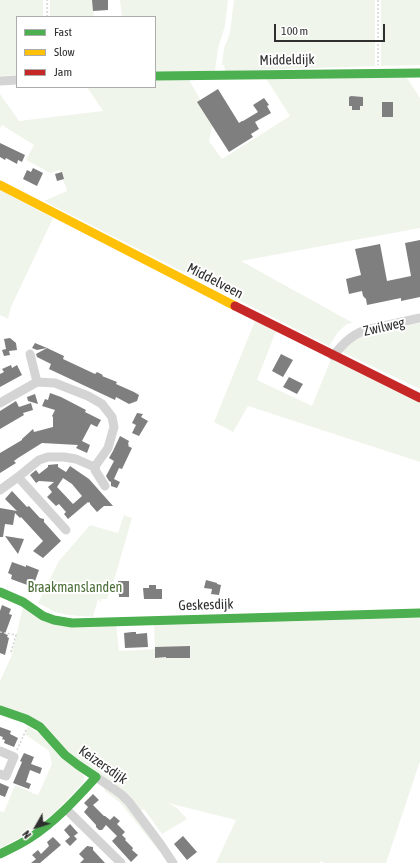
<!DOCTYPE html>
<html>
<head>
<meta charset="utf-8">
<style>
  body { margin:0 }
  #map { position:relative; width:420px; height:863px; overflow:hidden; background:#fff; font-family:"Asap Condensed",sans-serif }
  canvas { display:block }
  .legend { position:absolute; left:16px; top:16px; width:140px; height:72px; box-sizing:border-box; background:#fff; border:1px solid #acacac; margin:0; padding:5px 7px; list-style:none; font-size:12px; color:#2f2f2f }
  .legend li { display:flex; align-items:center; gap:8px; height:20px }
  .legend b { width:20px; border:1px solid #acacac }
  .north { position:absolute; left:16px; top:807px; width:40px; height:40px; -webkit-text-stroke:3px #fff; paint-order:stroke; rotate:231deg; font-size:11px; font-weight:700; line-height:16px; text-align:center; color:#2f2f2f }
  .north::after { content:''; display:block; margin:auto; width:14px; height:18px; background:#2f2f2f; clip-path:polygon(50% 0,100% 100%,50% 72%,0 100%) }
  .scale { position:absolute; left:274px; top:24px; width:111px; height:18px; box-sizing:border-box; border:2px solid #2f2f2f; border-top:0; padding-left:5px; font-size:12px; line-height:14px; white-space:nowrap; color:#2f2f2f; -webkit-text-stroke:3px #fff; paint-order:stroke }
</style>
</head>
<body>
<div id="map">
<canvas width="420" height="863"></canvas>
<ul class="legend">
<li><b style="height:5px;background:#4caf50"></b>Fast</li>
<li><b style="height:5px;background:#ffc107"></b>Slow</li>
<li><b style="height:5px;background:#c62828"></b>Jam</li>
</ul>
<div class="north">N</div>
<div class="scale">100 m</div>
</div>
<script>
const ctx = document.querySelector('canvas').getContext('2d');
ctx.lineJoin = 'round';
function fill(path, color) { ctx.fillStyle = color; ctx.fill(path, 'evenodd'); }
function trace(path, color, width, dash) { ctx.strokeStyle = color; ctx.lineWidth = width; ctx.lineCap = dash ? 'butt' : 'round'; ctx.setLineDash(dash || []); ctx.stroke(path); }
function drawText(font, color, halo, rows, align = 'center') {
  ctx.font = font + ' "Asap Condensed",sans-serif'; ctx.lineWidth = 4; ctx.setLineDash([]); ctx.textBaseline = 'middle'; ctx.strokeStyle = halo; ctx.fillStyle = color; for (const [text, x, y, turn = 0] of rows) {
    ctx.save(); ctx.translate(x, y); ctx.rotate((+turn || 0) * Math.PI / 180); ctx.textAlign = isNaN(turn) ? turn : align; if (halo) ctx.strokeText(text, 0, 0); ctx.fillText(text, 0, 0); ctx.restore();
  }
}
fill(new Path2D(`
  M0,0H43V17H17V75L0,76Z
  M50,0H92L94,17H50Z
  M120,0H228L225,26L218,48L215,71H155V17H122Z
  M234,0H375V66L225,71L224,65H222L224,48L230,33Z
  M381,0H420V65L381,66Z
  M405,75L420,98V228L241,261L353,323L347,324L339,331L329,346L44,201L67,191L60,170L50,173L26,160L34,145L2,125L0,128V94L19,121L103,111L87,87H155V79L188,78L213,122L209,141L222,159L290,116L265,77Z
  M0,190L53,218L11,307L8,318L9,319L0,315Z
  M255,321L276,331L257,380L312,406L331,359L420,402V462L248,406L233,432L214,422Z
  M420,323V389L342,352L350,341L364,335Z
  M124,515L132,518L115,577L107,599H101V602L98,599L93,617L68,615L55,612L38,603L59,561L90,525L118,533Z
  M23,607L41,619L116,623L119,651L155,649L154,625L420,613V761L386,863H324L321,861L320,863H216L236,820L168,803L177,808L187,819L162,834L144,809L139,811L64,751L0,707V681L11,657Z
  M29,724L83,774L84,777L83,783L53,814L27,834L0,848V811L4,812L15,785L37,795L39,793L52,764L49,751L25,734Z
  M106,786L122,800L161,848L159,851L158,850L123,806L119,802L105,791L104,788Z`), '#f0f5eb');
fill(new Path2D(`
  M92,0H108V10L93,11Z
  M218,89L239,123L242,121H243L258,112L253,105L264,98L269,105L267,106L271,113L255,122L259,129L251,134L253,137L229,152L197,102Z
  M351,96L363,97V106H360V110H352V106H349V97Z
  M382,102H393V117H382Z
  M0,143L25,155L22,162L18,160L17,164L6,158L5,160L0,157Z
  M33,168L43,173L37,186L23,179L27,170L31,172Z
  M62,172L64,179L57,181L55,174Z
  M420,240V297L401,301V298L367,305L366,299L363,296L362,291L349,294L346,279L361,275L355,249L380,244L387,281L411,276L405,243Z
  M10,338L16,343L17,350L9,351L10,355L4,356L2,350L6,349L4,339Z
  M35,343L47,348L37,350L32,348Z
  M47,348L64,356L63,359L95,374L97,372L103,375L102,376L117,382L116,384L134,392L139,395L137,401L129,404L116,397L115,400L49,369L51,364L37,357L36,354Z
  M281,354L293,360L283,377L272,371Z
  M11,365L12,368L17,365L22,375L0,387V374L4,372L2,369Z
  M289,377L303,384L297,394L283,387Z
  M50,393L61,397L86,410L85,412L101,420L97,427L91,424L82,441L90,445L87,453L76,448L78,445L42,443L18,458L14,461L16,463L0,473V453L22,440V439L33,429L34,432L53,427V417L52,416L55,410L42,406L45,399L48,400Z
  M35,394L38,404L28,401L27,397Z
  M16,401L19,407L31,403L33,410L23,413L24,415L0,429V411Z
  M137,413L143,414L141,417L148,421L139,436L132,433L136,425L132,423Z
  M120,436L129,441L128,444L129,445L128,446L132,448L122,469L119,468L114,479L120,482L117,488L111,486V482L109,481L106,476L114,461L109,458L113,451Z
  M58,464V467L66,472L70,466L89,479L113,506H104L97,512L90,504V502L89,503L88,502L68,519L64,514L66,512L59,504L56,506L47,497L52,492L48,487L54,482L39,481L36,483L30,475L36,470L39,474L48,467V465ZM63,478L72,484L82,496L73,504L57,487Z
  M12,491L27,507L29,506L40,518L44,519V522L61,541L43,558L33,551L43,541L21,517L20,518L15,513L13,525L5,524L3,537H0V508L17,511L5,499Z
  M5,536L24,539L18,554Z
  M12,562L26,567V565L39,570L35,581L32,580L30,586L11,579L12,575L8,573Z
  M206,580L217,583V584L221,585L219,595L211,594L212,589L204,588Z
  M118,581H129V597H119Z
  M149,585H156V589H162V599H144L143,588H149Z
  M2,605L11,609L9,614L12,615L5,634L8,635L7,637L9,638L5,655L0,653V611Z
  M132,632H136V634L147,633L148,647L125,648L124,633Z
  M190,646V658H166V657L155,658V647Z
  M0,727L11,731L10,734L18,738L14,747L4,743L5,740L2,739L3,737L0,736Z
  M24,753L34,757L31,764L42,768L40,774L30,770L26,782L31,784L29,789L13,783L22,762L20,761Z
  M0,783L9,787L5,797L0,795Z
  M93,794L99,800L93,805L104,816H105L110,820L114,816L120,821L117,824L125,832L122,835L126,839L125,840L133,848L132,850L138,855L131,862L112,841L117,836L106,825L102,830H99L96,827V825L84,812L88,807L84,803Z
  M70,824L78,833L74,836L77,839L70,846L65,841L70,837L64,830Z
  M183,836L197,852L187,860L174,844Z
  M53,837L61,845L40,863H31L36,859L32,855L38,850L41,854L49,846L47,842Z
  M87,846L93,847V850L105,863H80L84,859L79,854Z`), '#7f7f7f');
trace(new Path2D(`
  M378,0V65
  M47,17V0
  M0,632L16,635L11,652
  M17,750L26,730`), '#d4d4d4', 1.5, [2, 2]);
trace(new Path2D(`
  M0,81L17,80
  M30,354L37,382
  M333,356C343,344 350,336 365,330L420,318
  M0,403L37,382L55,383L88,396L102,404L112,417L114,427L108,448L96,465L95,470L105,486
  M18,477L66,530
  M0,490L18,477L39,460L48,457H64L76,459L92,466L96,465
  M0,751L14,757L6,776L0,774
  M96,777L114,789L122,795L129,802L161,845L173,863
  M66,809L121,863`), '#d4d4d4', 9);
trace(new Path2D(`
  M155,76L420,73
  M0,592L23,602L43,616L54,620L72,623L420,613
  M0,710L26,719L40,727L65,755L78,765L96,777C76,799 55,822 30,838C21,844 10,849 0,854`), '#4caf50', 9);
trace(new Path2D(`
  M0,185L235,306`), '#ffc107', 9);
trace(new Path2D(`
  M235,306L420,398`), '#c62828', 9);
drawText('14px', '#2f2f2f', '#fff', [
  ["Middeldijk",287,60,-1],
  ["Middelveen",215,281,27],
  ["Zwilweg",384,327,-13],
  ["Geskesdijk",206,605,-2],
  ["Keizersdijk",103,765,35]
]);
drawText('14px', '#4c6e38', '#fff', [
  ["Braakmanslanden",75,588]
]);
</script>
</body>
</html>
